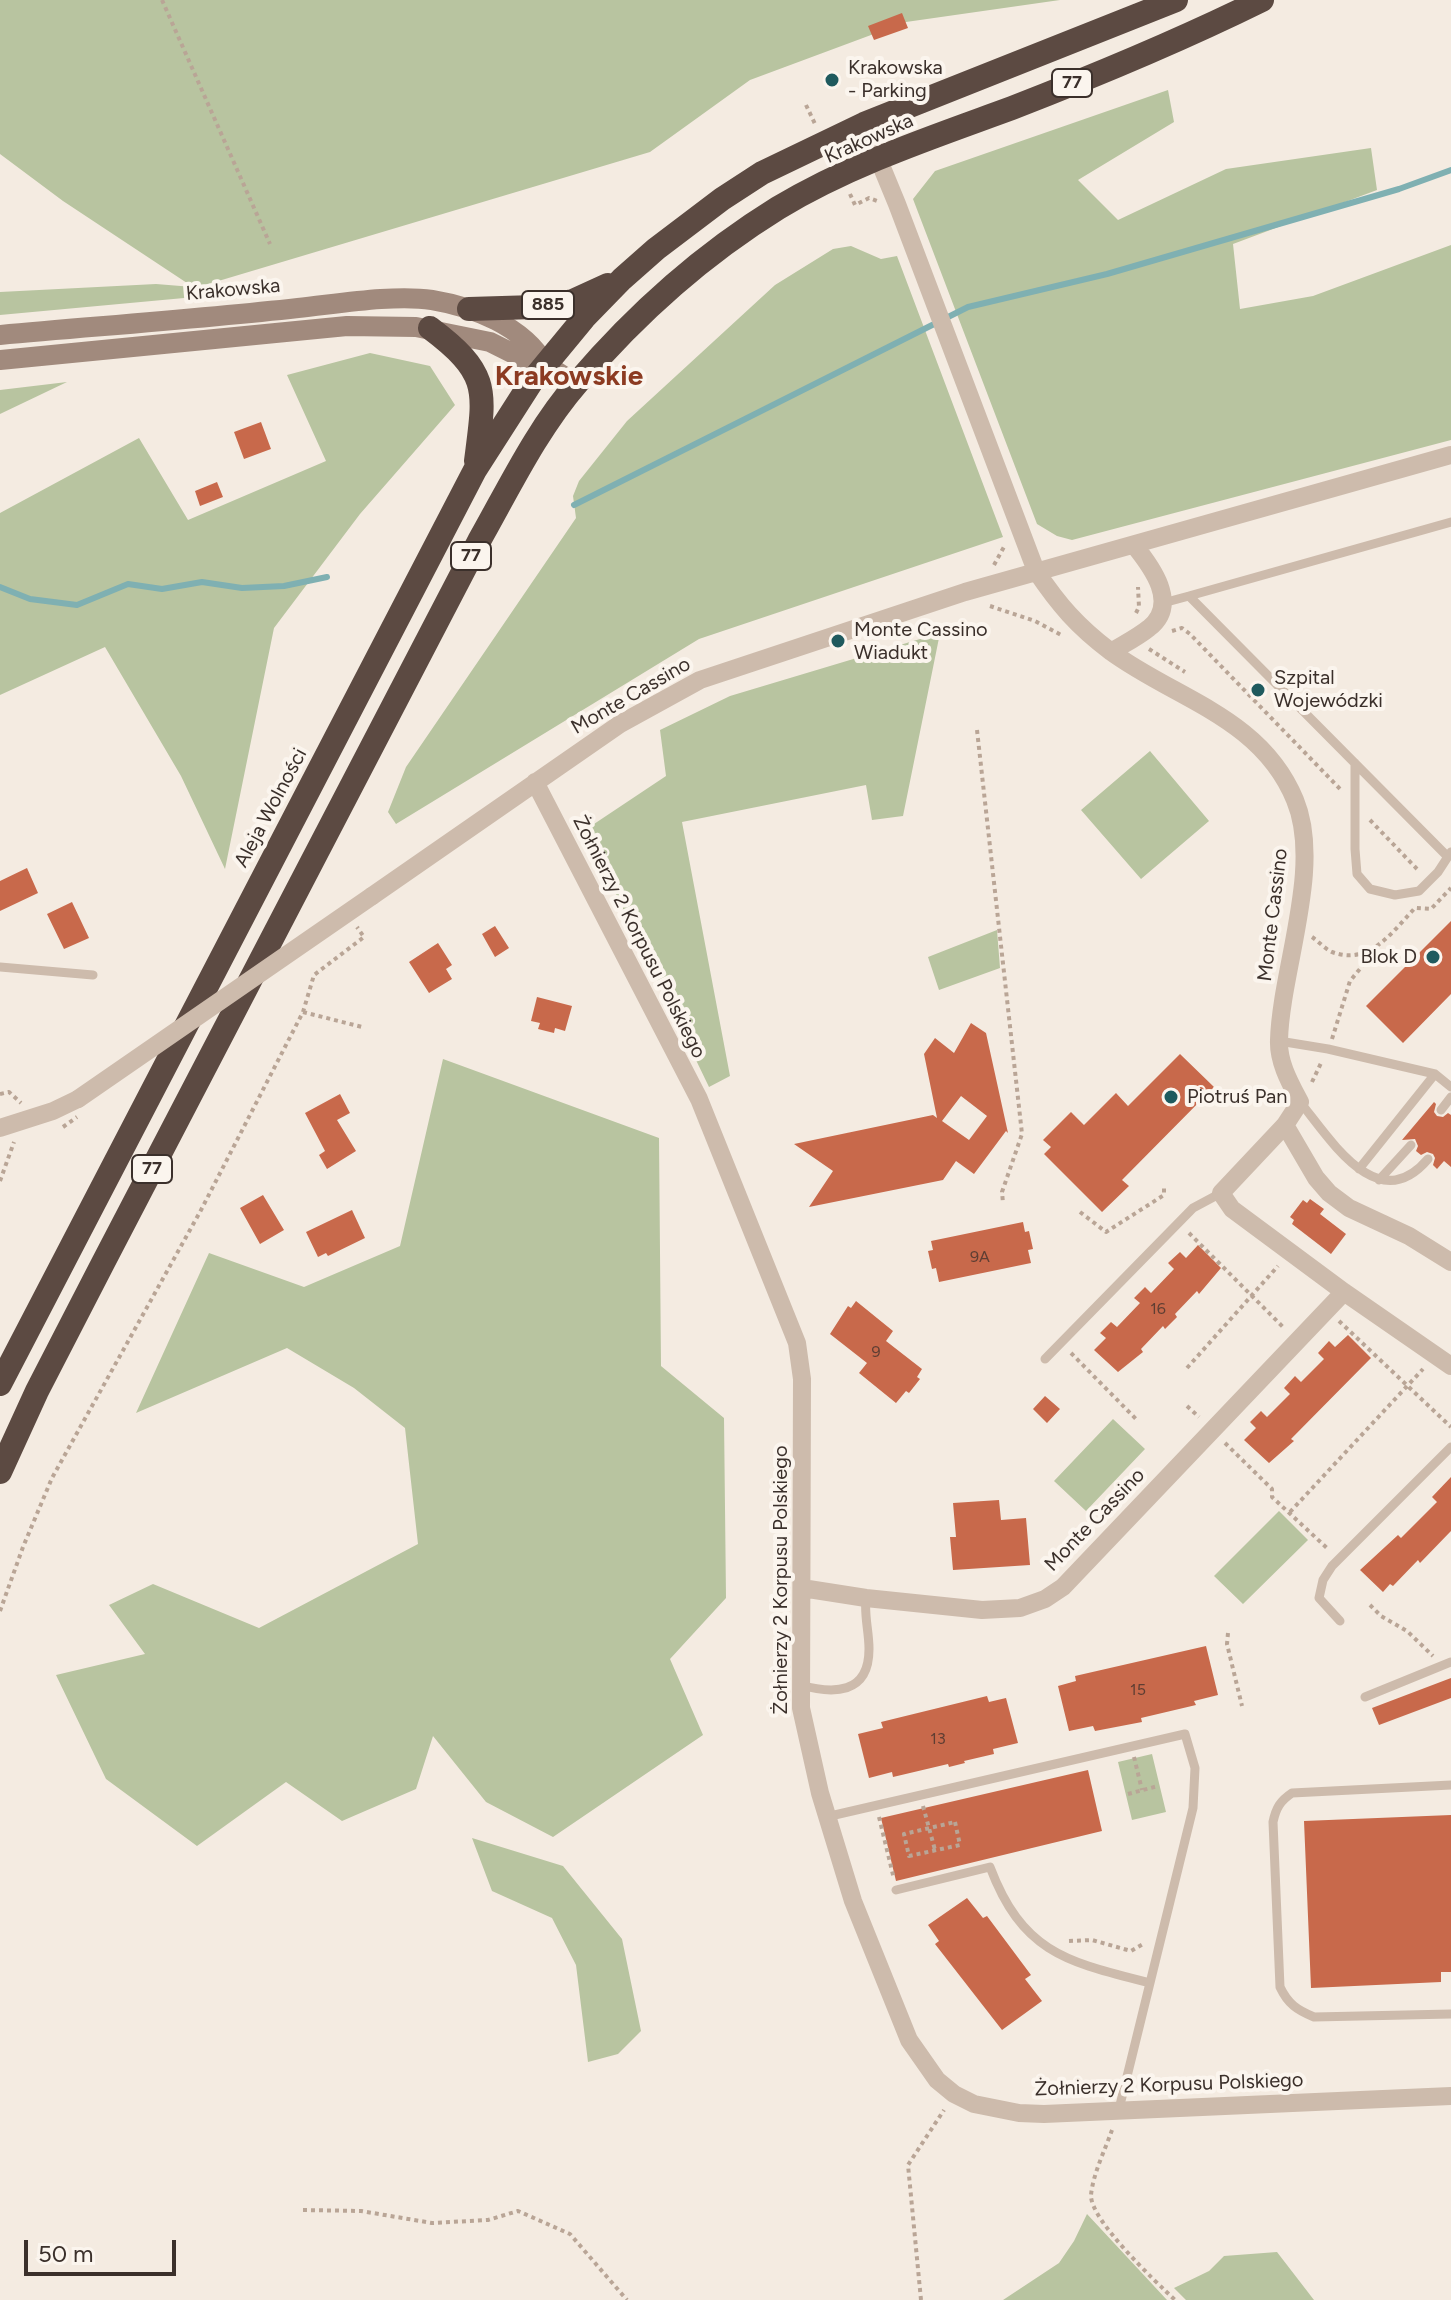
<!DOCTYPE html>
<html>
<head>
<meta charset="utf-8">
<style>
  body { margin:0 }
  #map { position:relative; width:1451px; height:2300px; overflow:hidden; background:#f4ebe1; font-family:Figtree,sans-serif }
  canvas { display:block }
  .scale { position:absolute; left:24px; top:2240px; width:152px; height:36px; box-sizing:border-box; border:4px solid #3b302b; border-top:0; padding-left:10px; font-size:24px; line-height:28px; white-space:nowrap; color:#3b302b; -webkit-text-stroke:6px #fbf5ee; paint-order:stroke }
</style>
</head>
<body>
<div id="map">
<canvas width="1451" height="2300"></canvas>
<div class="scale">50 m</div>
</div>
<script>
const ctx = document.querySelector('canvas').getContext('2d');
ctx.lineJoin = 'round';
function fill(path, color) { ctx.fillStyle = color; ctx.fill(path, 'evenodd'); }
function trace(path, color, width, dash) { ctx.strokeStyle = color; ctx.lineWidth = width; ctx.lineCap = dash ? 'butt' : 'round'; ctx.setLineDash(dash || []); ctx.stroke(path); }
function drawText(font, color, halo, rows, align = 'center') {
  ctx.font = font + ' Figtree,sans-serif'; ctx.lineWidth = 8; ctx.setLineDash([]); ctx.textBaseline = 'middle'; ctx.strokeStyle = halo; ctx.fillStyle = color; for (const [text, x, y, turn = 0] of rows) {
    ctx.save(); ctx.translate(x, y); ctx.rotate((+turn || 0) * Math.PI / 180); ctx.textAlign = isNaN(turn) ? turn : align; if (halo) ctx.strokeText(text, 0, 0); ctx.fillText(text, 0, 0); ctx.restore();
  }
}
fill(new Path2D(`
  M0,0H1060L906,22L750,80L650,152L195,288V297L0,315V292L156,284L193,287L63,201L0,154Z
  M1168,90L1174,122L1078,180L1118,220L1226,169L1371,148L1377,190L1233,244L1240,309L1313,296L1451,245V440L1072,540L1057,536L1037,524L913,199L935,171Z
  M851,246L881,259L897,256L1003,537L699,639L396,824L388,812L406,767L576,518L573,496L579,481L627,421L775,285L833,249Z
  M370,353L430,366L455,405L360,514L274,628L225,869L181,776L105,647L0,695V513L139,438L188,520L326,461L287,375Z
  M67,382L0,414V390Z
  M940,633L903,816L872,820L866,785L682,822L730,1076L709,1087L585,830L666,776L660,730L730,696Z
  M1150,751L1209,821L1141,879L1081,810Z
  M997,930L1000,968L939,990L928,957Z
  M443,1059L659,1138L661,1366L724,1418L726,1598L670,1659L703,1735L553,1837L486,1802L433,1736L416,1789L342,1821L286,1782L197,1846L106,1779L56,1675L145,1654L109,1605L153,1584L259,1628L418,1544L405,1428L354,1388L287,1348L136,1413L209,1253L304,1287L400,1246Z
  M1113,1419L1145,1449L1086,1511L1054,1481Z
  M1279,1511L1308,1540L1243,1604L1214,1576Z
  M1152,1754L1166,1812L1132,1820L1118,1762Z
  M472,1838L563,1866L622,1939L641,2031L618,2054L588,2062L576,1965L552,1918L492,1891Z
  M1087,2214L1167,2300H1003L1059,2263L1074,2241Z
  M1277,2252L1314,2300H1186L1174,2288L1209,2271L1224,2256Z`), '#b8c4a0');
trace(new Path2D(`
  M574,505L968,307L1107,274L1399,189L1451,170
  M0,587L30,599L77,605L128,584L162,589L202,582L242,588L284,586L327,577`), '#7fb0b2', 6);
fill(new Path2D(`
  M902,13L908,28L874,40L868,26Z
  M261,422L271,449L244,459L234,432Z
  M217,482L223,497L200,506L195,491Z
  M27,868L38,893L0,911V881Z
  M72,902L89,938L64,949L47,914Z
  M1451,921V994L1403,1043L1366,1006Z
  M495,926L509,948L495,957L482,934Z
  M438,943L452,965L446,969L452,979L429,993L409,962Z
  M537,997L572,1006L565,1031L555,1028L554,1033L538,1029L540,1023L531,1021Z
  M971,1023L986,1033L1008,1133L1006,1131L974,1174L956,1161L943,1180L809,1207L833,1171L794,1144L933,1115L937,1118L924,1054L935,1038L954,1053ZM961,1096L987,1116L969,1140L942,1121Z
  M1180,1054L1214,1087L1122,1180L1129,1186L1102,1212L1044,1154L1051,1147L1043,1140L1071,1112L1084,1125L1116,1093L1128,1106Z
  M340,1094L350,1113L337,1120L356,1151L327,1169L319,1155L325,1151L305,1113Z
  M1434,1102L1436,1104L1434,1112L1437,1116L1443,1117L1448,1113L1451,1115V1167L1444,1161L1437,1169L1433,1165L1435,1158L1433,1154L1427,1152L1421,1155L1416,1151L1418,1146L1415,1139L1402,1140Z
  M263,1195L284,1230L260,1244L240,1208Z
  M1310,1199L1324,1209L1320,1214L1346,1234L1331,1254L1292,1224L1294,1220L1290,1217L1303,1200L1307,1203Z
  M352,1210L365,1238L328,1256L326,1253L318,1257L306,1232Z
  M1023,1222L1025,1232L1029,1231L1033,1249L1028,1250L1031,1263L939,1282L936,1268L932,1269L928,1251L933,1250L931,1241Z
  M1198,1245L1221,1268L1199,1294L1197,1291L1175,1314L1177,1317L1165,1329L1163,1326L1141,1349L1143,1352L1118,1372L1094,1350L1106,1338L1100,1333L1111,1322L1117,1327L1140,1303L1134,1298L1145,1287L1151,1293L1174,1269L1168,1263L1180,1252L1186,1258Z
  M856,1301L893,1331L886,1341L922,1369L917,1377L920,1379L909,1393L906,1391L896,1403L859,1373L867,1363L830,1334L848,1306L851,1308Z
  M1348,1335L1371,1358L1291,1439L1294,1441L1269,1463L1244,1440L1256,1428L1250,1422L1261,1411L1267,1417L1290,1394L1284,1388L1295,1376L1301,1382L1324,1359L1318,1353L1329,1341L1335,1347Z
  M1045,1396L1060,1409L1047,1423L1033,1409Z
  M1451,1477V1531L1420,1563L1418,1560L1393,1586L1390,1584L1383,1592L1360,1570L1398,1535L1401,1538L1437,1502L1432,1497Z
  M999,1500L1001,1520L1026,1518L1030,1565L953,1570L950,1537H956L953,1503Z
  M1206,1646L1218,1695L1194,1701L1196,1705L1141,1718L1142,1722L1095,1731L1093,1726L1069,1731L1058,1686L1076,1681L1075,1676Z
  M1451,1678V1698L1379,1725L1372,1708Z
  M987,1696L989,1702L1006,1698L1018,1743L993,1749L994,1754L964,1761L965,1763L949,1767L948,1764L893,1777L892,1772L869,1778L858,1734L883,1728L881,1722Z
  M1088,1770L1102,1831L896,1881L881,1818Z
  M1451,1815V1972H1441V1982L1311,1988L1304,1821Z
  M967,1898L983,1918L987,1916L1031,1975L1025,1979L1042,2001L1002,2030L935,1944L939,1941L928,1925Z`), '#c8694b');
trace(new Path2D(`
  M162,0L270,244
  M806,105L816,126
  M850,194L855,205L869,198L877,201
  M994,565L1005,545
  M990,606L1035,621L1063,636
  M1136,613L1139,607L1138,587
  M1172,631L1182,628L1190,634L1342,791
  M1149,649L1185,672
  M977,730L1022,1134L1002,1192L1003,1203
  M1370,820L1417,869
  M1312,937C1318,941 1325,949 1332,952C1370,966 1392,932 1415,908L1431,909L1451,888
  M303,1012L362,1027
  M1332,1039L1350,981L1377,948
  M1312,1082L1322,1061
  M0,1094L9,1092L21,1103
  M0,1181L14,1142
  M1080,1212L1106,1232L1164,1195V1185
  M1189,1233L1284,1328
  M1339,1321L1451,1427
  M1071,1353L1137,1420
  M1187,1368L1278,1266
  M1187,1406L1199,1417
  M1225,1443L1272,1489V1497L1328,1549
  M1290,1512L1423,1369
  M1370,1605L1381,1616L1407,1631L1433,1656
  M0,1611L23,1547L52,1478L200,1212L303,1012L314,975L364,937L357,927
  M1228,1633L1227,1644L1242,1706
  M1134,1757L1142,1790
  M1128,1794L1158,1786
  M923,1806L935,1850
  M879,1817L894,1879
  M955,1822L960,1845L909,1856L904,1834Z
  M1069,1941L1092,1940L1131,1951L1145,1943
  M1112,2130C1105,2150 1093,2174 1091,2195C1090,2220 1156,2282 1175,2300
  M303,2210L361,2211L432,2223L488,2220L518,2211L570,2234L627,2300
  M921,2300L908,2165L944,2110`), '#b9a596', 4, [4, 4]);
trace(new Path2D(`
  M1189,596L1451,522
  M1163,603L1189,596L1447,856
  M1355,763V849L1357,874L1370,889L1395,895L1419,891L1438,872L1451,852
  M0,967L93,975
  M1279,1041L1328,1049L1435,1074L1451,1087
  M1300,1102C1331,1140 1378,1218 1428,1159
  M1441,1110L1451,1097
  M1359,1169L1435,1074
  M1379,1180L1411,1145
  M1045,1359L1193,1208L1221,1193
  M1340,1621L1319,1598L1323,1580L1332,1566L1451,1447
  M800,1685C833,1694 869,1695 869,1649C869,1631 864,1616 866,1598
  M1365,1697L1451,1662
  M1451,1785L1292,1793C1280,1801 1276,1808 1273,1822L1280,1987C1288,2004 1297,2010 1314,2017L1451,2014
  M826,1817L1185,1734L1195,1768L1193,1808L1119,2109
  M896,1890L990,1867C1023,1954 1068,1962 1150,1983`), '#cdbbac', 9);
trace(new Path2D(`
  M864,124L897,204L1036,571C1059,605 1077,626 1110,651C1175,699 1261,717 1295,800C1323,867 1281,969 1279,1040C1278,1062 1290,1083 1300,1102L1285,1125L1316,1178L1329,1193L1349,1208L1409,1236L1451,1262
  M1111,652C1124,644 1138,637 1149,628C1180,604 1151,566 1134,545
  M535,782L699,1099L797,1343L802,1379L801,1708L820,1793L853,1901L909,2040L937,2080L954,2094L974,2104L1019,2113L1044,2114L1451,2096
  M372,896L620,724L700,680L965,592L1451,455
  M1285,1125L1221,1193L1232,1209L1344,1292L1451,1366
  M0,1128L53,1111L78,1099
  M802,1588L866,1598L982,1610L1020,1608L1045,1599L1063,1587L1344,1292`), '#cdbbac', 18);
trace(new Path2D(`
  M0,335C99,326 199,319 298,308C337,304 394,294 432,300C474,307 523,326 545,364
  M0,360L347,326L416,327L490,342L522,358L545,364L576,384`), '#a18a7d', 20);
trace(new Path2D(`
  M469,309L535,307L573,301L608,285
  M430,328C491,374 485,390 476,461
  M0,1384L475,470L532,381L584,318L622,279L656,249L722,199L762,173L864,124L1176,0
  M0,1472L37,1391L103,1263L479,541C509,488 537,429 578,382C636,314 702,255 778,208C851,164 933,137 1012,108C1097,75 1181,40 1262,0`), '#5c4a42', 24);
trace(new Path2D(`
  M63,1127L77,1117`), '#b9a596', 4, [4, 4]);
trace(new Path2D(`
  M78,1099L372,896`), '#cdbbac', 18);
for (const [x, y, r, color] of [
  [832,80,8,"#1f5a5e"],
  [838,641,8,"#1f5a5e"],
  [1258,690,8,"#1f5a5e"],
  [1433,957,8,"#1f5a5e"],
  [1171,1097,8,"#1f5a5e"]
]) { const dot = new Path2D(); dot.arc(x, y, r, 0, 2 * Math.PI); ctx.fillStyle = color; ctx.fill(dot); trace(dot, '#fbf5ee', 3); }
drawText('16px', '#5e3e33', null, [
  ["9A",980,1257],
  ["16",1158,1309],
  ["9",876,1352],
  ["15",1138,1690],
  ["13",938,1739]
]);
for (const [x, y, w] of [
  [1072,83,40],
  [548,305,52],
  [471,556,40],
  [152,1169,40]
]) { const box = new Path2D(); box.roundRect(x - w / 2, y - 14, w, 28, 6); ctx.fillStyle = '#fbf5ee'; ctx.fill(box); trace(box, '#3b302b', 2); }
drawText('bold 18px', '#3b302b', null, [
  ["77",1072,83],
  ["885",548,305],
  ["77",471,556],
  ["77",152,1169]
]);
drawText('20px', '#3b302b', '#fbf5ee', [
  ["Krakowska",848,68],
  ["- Parking",848,91],
  ["Monte Cassino",854,630],
  ["Wiadukt",854,653],
  ["Szpital",1274,678],
  ["Wojewódzki",1274,701],
  ["Blok D",1417,957,"right"],
  ["Piotruś Pan",1187,1097]
], 'left');
drawText('20px', '#3b302b', '#fbf5ee', [
  ["Krakowska",869,139,-24],
  ["Krakowska",233,290,-5],
  ["Monte Cassino",631,696,-30],
  ["Aleja Wolności",271,808,-62],
  ["Monte Cassino",1273,915,-83],
  ["Żołnierzy 2 Korpusu Polskiego",639,937,63],
  ["Monte Cassino",1095,1520,-46],
  ["Żołnierzy 2 Korpusu Polskiego",781,1580,-90],
  ["Żołnierzy 2 Korpusu Polskiego",1169,2085,-2]
]);
drawText('bold 28px', '#8c3b22', '#fbf5ee', [
  ["Krakowskie",569,377]
]);
</script>
</body>
</html>
